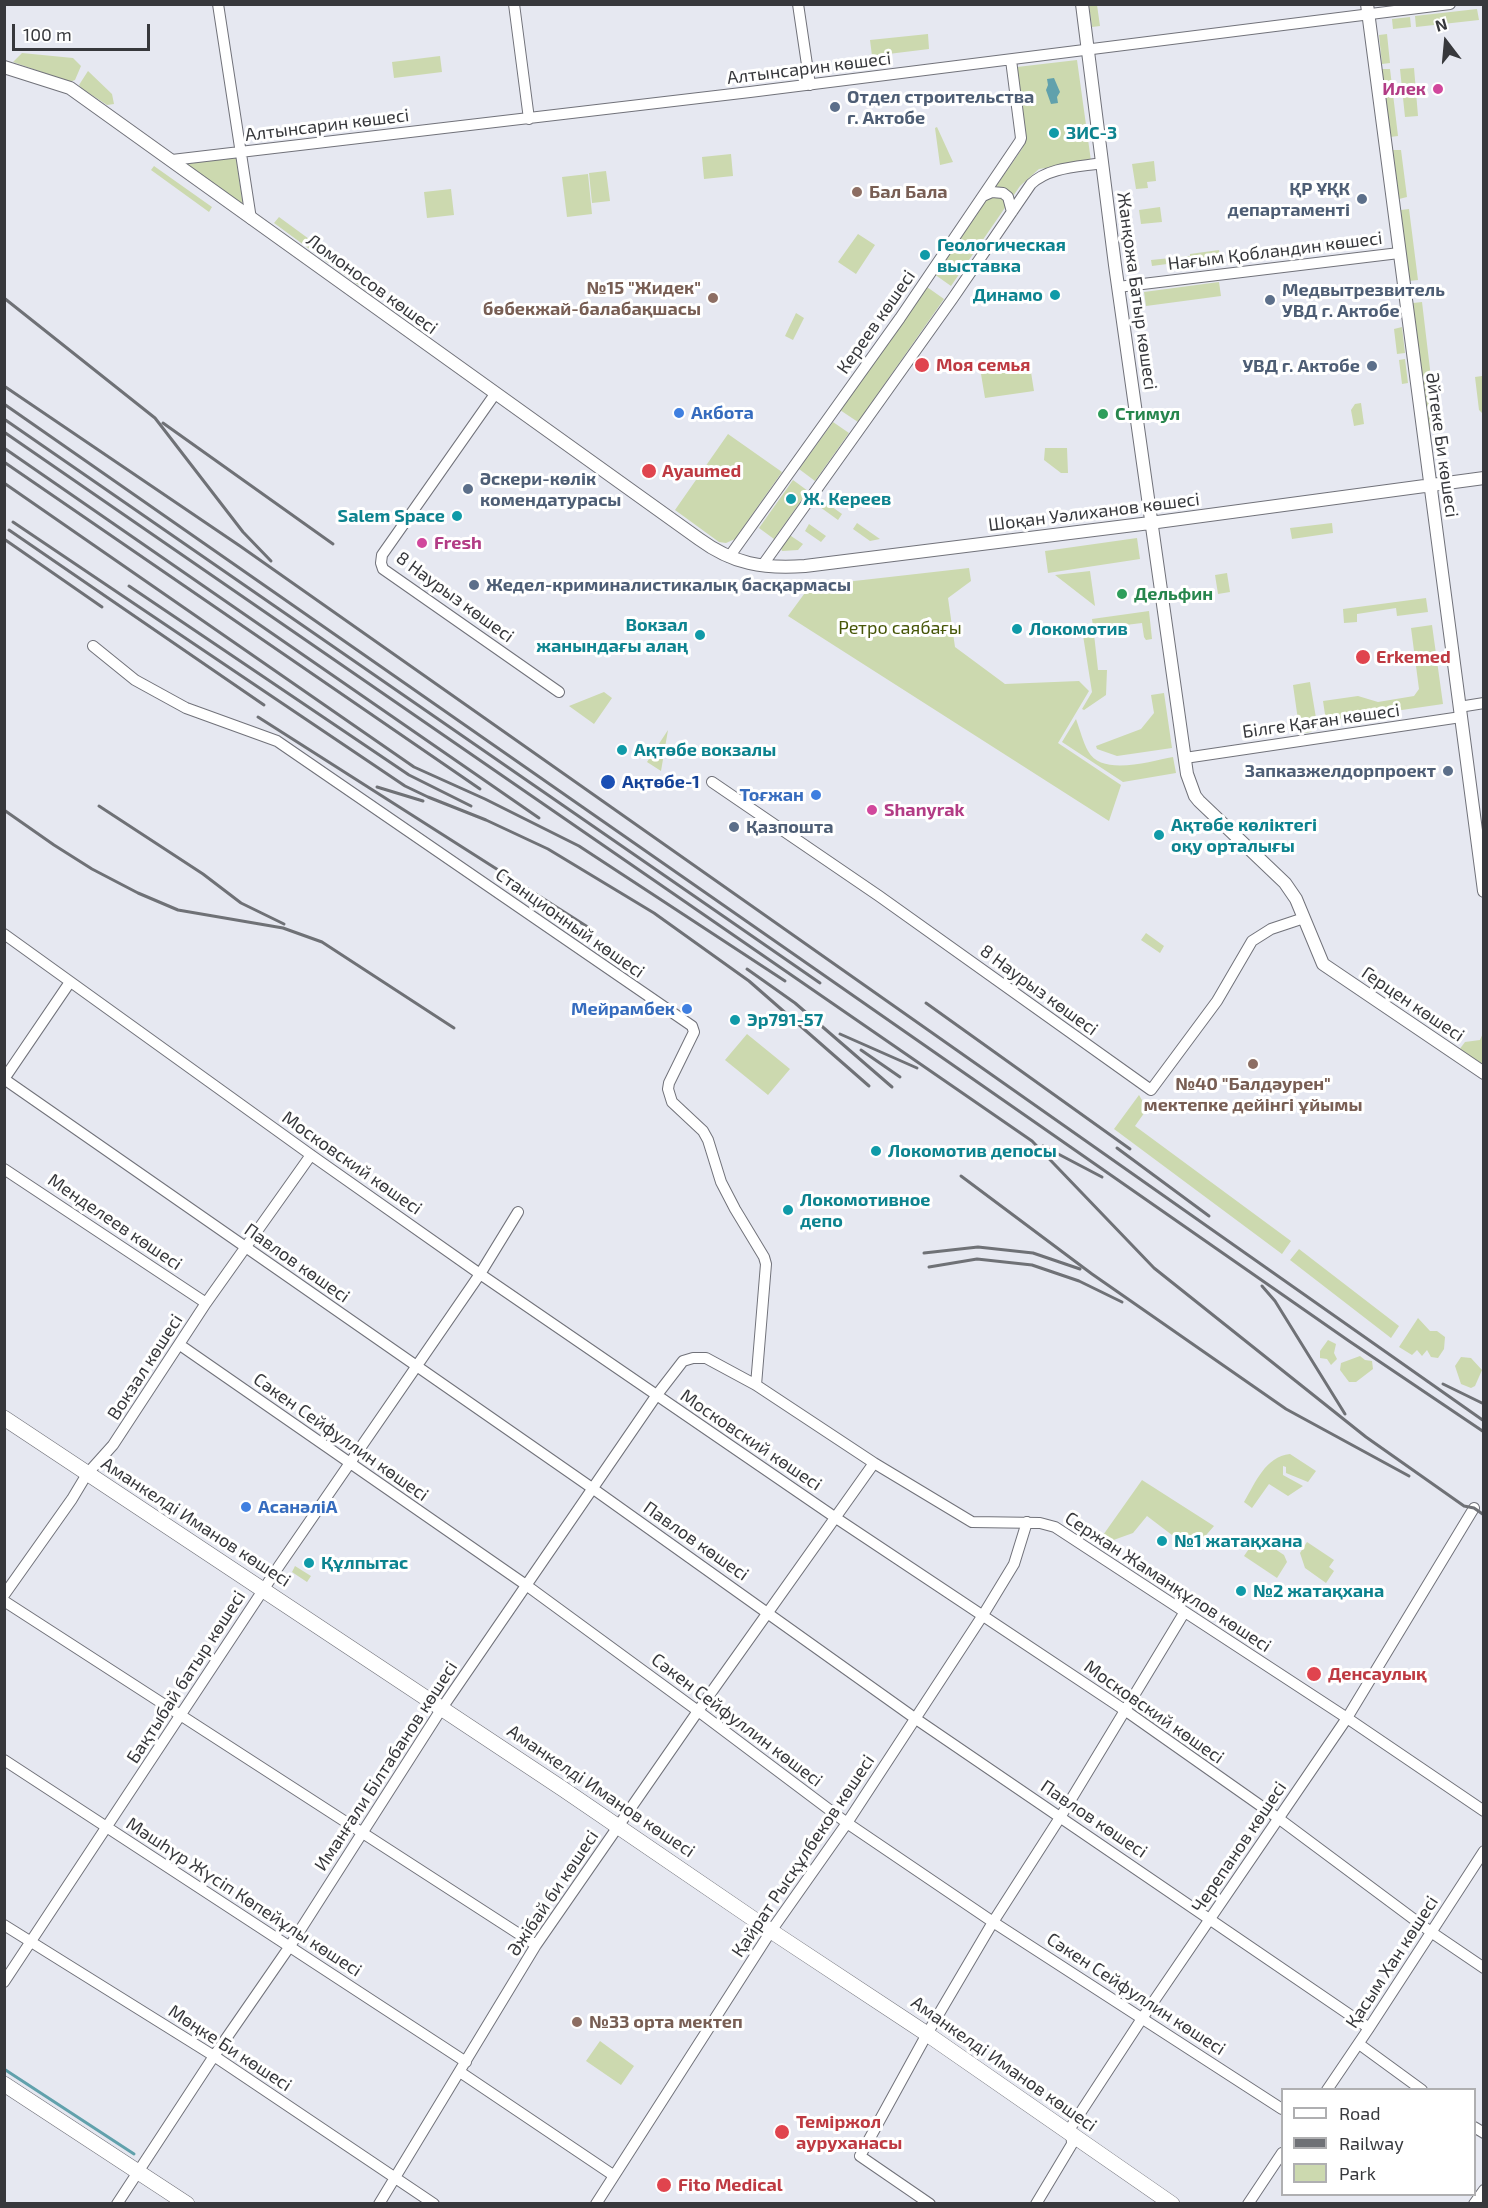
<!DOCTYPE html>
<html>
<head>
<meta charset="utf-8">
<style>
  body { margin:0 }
  #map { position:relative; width:1488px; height:2208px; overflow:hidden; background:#e6e8f1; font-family:"Exo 2",sans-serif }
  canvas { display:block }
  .frame { position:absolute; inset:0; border:6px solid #37383c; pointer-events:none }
  .legend { position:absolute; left:1281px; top:2088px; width:195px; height:108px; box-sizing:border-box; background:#fff; border:2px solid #afafb1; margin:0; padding:8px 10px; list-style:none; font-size:18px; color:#37383c }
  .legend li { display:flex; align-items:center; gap:12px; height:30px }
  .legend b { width:30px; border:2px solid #afafb1 }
  .north { position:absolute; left:1416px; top:12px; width:60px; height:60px; -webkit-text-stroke:4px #fff; paint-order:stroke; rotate:344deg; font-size:16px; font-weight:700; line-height:24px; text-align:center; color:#37383c }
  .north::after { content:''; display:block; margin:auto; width:21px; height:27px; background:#37383c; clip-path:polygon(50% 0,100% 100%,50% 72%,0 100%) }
  .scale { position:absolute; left:12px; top:24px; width:138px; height:27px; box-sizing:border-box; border:3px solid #37383c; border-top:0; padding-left:8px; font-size:18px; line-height:21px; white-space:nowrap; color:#37383c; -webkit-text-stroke:4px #fff; paint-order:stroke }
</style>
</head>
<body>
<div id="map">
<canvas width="1488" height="2208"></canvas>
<div class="frame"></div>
<ul class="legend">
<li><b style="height:8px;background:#fff"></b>Road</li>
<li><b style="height:8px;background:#6f7176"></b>Railway</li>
<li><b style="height:16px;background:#ccd9af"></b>Park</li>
</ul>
<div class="north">N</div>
<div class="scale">100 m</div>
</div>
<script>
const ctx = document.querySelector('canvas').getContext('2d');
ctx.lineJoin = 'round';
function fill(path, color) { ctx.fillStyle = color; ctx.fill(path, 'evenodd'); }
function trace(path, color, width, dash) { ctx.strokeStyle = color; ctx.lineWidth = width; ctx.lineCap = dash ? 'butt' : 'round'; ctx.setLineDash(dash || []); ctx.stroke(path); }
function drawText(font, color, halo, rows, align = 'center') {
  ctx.font = font + ' "Exo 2",sans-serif'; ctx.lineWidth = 6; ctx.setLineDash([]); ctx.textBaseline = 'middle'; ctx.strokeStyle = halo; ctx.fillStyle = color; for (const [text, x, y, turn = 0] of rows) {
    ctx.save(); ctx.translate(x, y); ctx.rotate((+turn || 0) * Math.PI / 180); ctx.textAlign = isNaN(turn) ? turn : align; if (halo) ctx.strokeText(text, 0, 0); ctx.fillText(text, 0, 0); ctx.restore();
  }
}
fill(new Path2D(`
  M1089,5H1097L1100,26L1092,27Z
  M1477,9L1479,20L1416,27L1415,16Z
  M1410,17L1411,27L1393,29L1392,19Z
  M928,34L929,49L872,56L870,40Z
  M1387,34L1390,63L1382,64L1379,35Z
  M22,53L73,58L81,66L75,80L70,82L13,62Z
  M440,56L442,72L394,78L392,62Z
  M1077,60L1091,161L1039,169L1020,186L951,286L934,274L1022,149L1025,142L1017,67Z
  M1414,68L1418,116L1405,117L1400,69Z
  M1382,69H1390L1398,136L1390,137Z
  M88,71L112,94L114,104L107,105L81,88L79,85Z
  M937,127L953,162L940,165L935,128Z
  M1401,150L1407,197L1399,199L1393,150Z
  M731,154L733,176L704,179L702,157Z
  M236,158L243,205L185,163Z
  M1154,161L1156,181L1147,182L1148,188L1136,189L1132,164Z
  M154,166L212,207L209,212L151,170Z
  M606,171L610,201L592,203L589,173Z
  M588,174L592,214L567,217L562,177Z
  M451,189L454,215L427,218L424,192Z
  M1160,207L1162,222L1141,224L1139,210Z
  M1409,209L1418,280L1409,281L1401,210Z
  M279,217L376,288L372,295L274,223Z
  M858,234L875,245L856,274L838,262Z
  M1219,250L1220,257L1152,266L1151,260L1190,256V254Z
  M1219,282L1221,296L1146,306L1144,292Z
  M927,287L944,299L858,422L840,410Z
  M1422,302L1437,428L1427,429L1413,303Z
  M796,313L804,318L793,340L785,336Z
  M1402,327L1405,353L1397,354L1394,329Z
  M1405,359L1408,383L1402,384L1399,360Z
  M1030,366L1034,391L985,398L981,374Z
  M1482,376L1484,377L1483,414L1479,410L1475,377Z
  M1361,403L1364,424L1354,426L1351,410L1355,404Z
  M833,422L849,433L815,481L799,469Z
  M728,434L782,472L735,539L726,543L719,542L675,510Z
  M1045,448H1067L1068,473H1061L1044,460Z
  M793,480L808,491L774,539L759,528Z
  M824,501L842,514L838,520L820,507Z
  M857,523L880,539L870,541L853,529Z
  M1332,523L1333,533L1292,539L1290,528Z
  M809,524L826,536L821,542L805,531Z
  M788,534L803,544L798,550L782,551L780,545Z
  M1137,538L1140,559L1048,573L1045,551Z
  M969,568L971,581L948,598L955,647L1005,684L1079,681L1089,691L1058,743L1121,785L1109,821L788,616L810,586Z
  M1090,571L1095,606L1055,575Z
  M1227,573L1230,592L1218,594L1215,575Z
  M1426,598L1428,612L1397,616L1396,608L1357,614V622L1344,623L1343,609Z
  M1149,611L1152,639L1146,640L1144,637L1142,623L1101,628L1102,633L1094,634L1098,670H1107L1106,695L1084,710L1082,709L1092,692L1082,629L1093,626L1092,619Z
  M1432,625L1443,704L1326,721L1323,701L1358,696L1378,702L1414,696L1419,689L1411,628Z
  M1310,682L1317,724L1311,732L1300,734L1293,685Z
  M604,692L612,698L594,724L569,706Z
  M1164,693L1172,748L1117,756L1097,749L1096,746L1141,729L1154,713L1151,695Z
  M1076,719C1080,730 1083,742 1088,751C1102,777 1150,761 1173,757L1176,773L1123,782L1062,742Z
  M668,730L661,771L647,762Z
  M1146,933L1164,946L1160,953L1141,940Z
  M1483,1033V1063L1479,1064L1459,1050L1465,1042L1480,1040Z
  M747,1034L790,1069L768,1095L725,1060Z
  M1139,1095L1147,1109L1135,1126L1291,1241L1282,1254L1114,1129Z
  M1299,1249L1399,1326L1391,1338L1290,1260Z
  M1418,1318L1430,1331H1437L1445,1337L1444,1349L1438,1358L1431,1357L1427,1350L1422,1356L1417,1350L1412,1355L1399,1347Z
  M1328,1340L1336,1344L1334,1353L1337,1359L1331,1365L1327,1359L1320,1358V1351Z
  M1360,1356L1365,1360L1372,1361L1373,1369L1356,1382H1349L1340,1370L1341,1363Z
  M1461,1357L1471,1358L1482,1370L1475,1386L1471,1388L1461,1384L1455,1366Z
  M1290,1454L1316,1471L1308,1482L1286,1473V1467L1283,1466V1475L1303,1486L1288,1496L1269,1484L1252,1508L1244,1502C1256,1482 1265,1457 1290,1454Z
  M1142,1480L1214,1526L1195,1548H1189L1147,1516L1133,1533L1108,1542L1101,1538Z
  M1257,1537L1284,1555L1287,1562L1277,1578L1244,1556Z
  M1307,1542L1334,1560L1329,1567L1334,1571L1326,1583L1305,1568L1300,1553Z
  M295,1566L311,1576L307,1582L292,1572Z
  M600,2041L634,2066L621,2085L586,2061Z`), '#ccd9af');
fill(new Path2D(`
  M1054,78L1060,92L1057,97L1058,103L1051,104L1046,90L1048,85L1047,79Z`), '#61a1ac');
trace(new Path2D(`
  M4,2069L134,2154`), '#61a1ac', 3);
const minor = new Path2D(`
  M218,4L251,219
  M514,4L529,119
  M798,4L810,85
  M172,160L750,92L1450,4
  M983,196L992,192L1003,193L1008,197L1012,212
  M1118,287L1399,253
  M495,394L382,555L381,563L383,569L559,692
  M729,557L900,318L1020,141L1021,138L1011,60
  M762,566L953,298L1031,184C1049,167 1078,167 1102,163
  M93,646L135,680L186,708L277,741L692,1026L694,1032L669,1083L668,1089L672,1102L703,1131L708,1140L721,1182L735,1209L764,1257L766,1264L756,1385
  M1459,707L1484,703
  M1185,758L1461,717
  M712,782L879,896L1151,1090L1217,1001L1252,941L1271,929L1304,918
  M4,934L311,1155L480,1274L836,1518L1126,1711L1278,1818L1431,1932L1484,1968
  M4,1079L592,1488L916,1719L1369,2028
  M4,1079L70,982
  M4,1169L206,1303
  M180,1345L526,1585L698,1711L847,1823L993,1922L1282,2109
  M4,1595L72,1499L87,1474L113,1445L206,1303L311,1155
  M4,1601L536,1945
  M4,1760L466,2062
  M4,1925L214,2056L434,2204
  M4,1982L279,1566L480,1274L518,1212
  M1359,2044L1422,2090
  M460,2072L613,2175
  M1327,2090L1369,2028L1484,1851
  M1474,2127L1484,2133
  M117,2204L214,2056L290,1946L442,1708L656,1396L683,1361L693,1358H706L756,1385L874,1463L972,1522L1040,1523L1055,1527L1347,1718L1484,1811
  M379,2204L536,1945L698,1711L874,1463
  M596,2204L771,1931L847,1823L983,1615L1014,1564L1027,1522
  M930,2204L860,2156L927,2034L993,1922L1061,1816L1184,1613
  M1036,2204L1072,2144L1071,2127L1143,2017L1347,1718L1474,1508
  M1248,2204L1282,2153
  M1474,2204L1484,2190`);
const tertiary = new Path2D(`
  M1082,4L1115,265L1187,774L1195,796L1199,801L1285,883L1296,899L1323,964L1484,1073
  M1367,4L1484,891
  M4,67L70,88L699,539C733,564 763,569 805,566L1150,523L1484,478`);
const secondary = new Path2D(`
  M4,1418L563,1789L771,1931L927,2034L1172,2204
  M4,2084L187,2204`);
trace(minor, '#71727a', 12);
trace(tertiary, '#71727a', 14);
trace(secondary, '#71727a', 16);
trace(minor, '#fff', 10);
trace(tertiary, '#fff', 12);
trace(secondary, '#fff', 15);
trace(new Path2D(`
  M4,298L155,418L243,532L271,561
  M4,386L240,546L1484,1421
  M4,404L1349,1341L1484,1432
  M4,419L820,983
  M163,423L333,544
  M4,432L1032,1141L1154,1268L1366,1437L1464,1506L1474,1508L1484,1515
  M4,448L539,818
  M4,462L480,789
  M4,483L414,767L485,799L579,846L785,981
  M13,522L405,786L428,797L486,820L548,849L654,913L749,981L869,1086
  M9,530L264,705
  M4,539L102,607
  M129,586L409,775L471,806
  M258,717L594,931
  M377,787L423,801
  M99,806L203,874L241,903L284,924
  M4,810L54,845L92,869L138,893L178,910L283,928L322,942L454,1028
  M747,969L795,1003L892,1087
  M926,1003L1130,1149
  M840,1034L917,1068
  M861,1050L900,1077
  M1043,1146L1102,1177
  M1117,1148L1209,1216
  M961,1176L1092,1274L1286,1409L1409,1476
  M924,1253L978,1247L1033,1253L1080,1269
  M929,1267L977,1259L1032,1265L1079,1281L1122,1302
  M1262,1286L1275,1301L1345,1414
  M1443,1384L1484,1404`), '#6f7176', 3);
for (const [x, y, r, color] of [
  [1438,89,6,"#d1479c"],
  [835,107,6,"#5c6f8a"],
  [1054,133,6,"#0f9aa8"],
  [857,192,6,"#8d6e63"],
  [1362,199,6,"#5c6f8a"],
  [925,255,6,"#0f9aa8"],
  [1055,295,6,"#0f9aa8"],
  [713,298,6,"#8d6e63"],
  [1270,300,6,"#5c6f8a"],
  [922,365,8,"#e0444e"],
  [1372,366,6,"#5c6f8a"],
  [679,413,6,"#3f7fe0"],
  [1103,414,6,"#2e9e5b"],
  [649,471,8,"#e0444e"],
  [468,489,6,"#5c6f8a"],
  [791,499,6,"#0f9aa8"],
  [457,516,6,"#0f9aa8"],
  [422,543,6,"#d1479c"],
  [474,585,6,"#5c6f8a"],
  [1122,594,6,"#2e9e5b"],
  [1017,629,6,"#0f9aa8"],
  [700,635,6,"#0f9aa8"],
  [1363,657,8,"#e0444e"],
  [622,750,6,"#0f9aa8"],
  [1448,771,6,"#5c6f8a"],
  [608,782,8,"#1a4fb4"],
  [816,795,6,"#3f7fe0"],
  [872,810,6,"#d1479c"],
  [734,827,6,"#5c6f8a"],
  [1159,835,6,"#0f9aa8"],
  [687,1009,6,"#3f7fe0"],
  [735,1020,6,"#0f9aa8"],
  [1253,1064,6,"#8d6e63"],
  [876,1151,6,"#0f9aa8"],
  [788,1210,6,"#0f9aa8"],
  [246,1507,6,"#3f7fe0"],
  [1162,1541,6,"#0f9aa8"],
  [309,1563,6,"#0f9aa8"],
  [1241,1591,6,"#0f9aa8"],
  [1314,1674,8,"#e0444e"],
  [577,2022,6,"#8d6e63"],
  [782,2132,8,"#e0444e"],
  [664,2185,8,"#e0444e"]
]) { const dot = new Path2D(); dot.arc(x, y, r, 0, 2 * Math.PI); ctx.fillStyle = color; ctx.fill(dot); trace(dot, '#fff', 2); }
drawText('18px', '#37383c', '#fff', [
  ["Алтынсарин көшесі",809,68,-7],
  ["Алтынсарин көшесі",327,125,-7],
  ["Нағым Қобландин көшесі",1275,251,-7],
  ["Ломоносов көшесі",372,284,36],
  ["Жанқожа Батыр көшесі",1137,291,82],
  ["Кереев көшесі",876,322,-55],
  ["Әйтеке Би көшесі",1442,445,82],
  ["Шоқан Уәлиханов көшесі",1094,512,-7],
  ["8 Наурыз көшесі",455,597,36],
  ["Білге Қаған көшесі",1321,721,-8],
  ["Станционный көшесі",570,923,35],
  ["8 Наурыз көшесі",1039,990,36],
  ["Герцен көшесі",1413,1004,34],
  ["Московский көшесі",352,1163,35],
  ["Менделеев көшесі",115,1222,34],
  ["Павлов көшесі",297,1263,35],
  ["Вокзал көшесі",145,1367,-57],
  ["Сәкен Сейфуллин көшесі",341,1437,35],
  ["Московский көшесі",751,1440,34],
  ["Аманкелді Иманов көшесі",196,1522,33],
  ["Павлов көшесі",696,1541,35],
  ["Сержан Жаманқұлов көшесі",1168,1582,33],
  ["Бақтыбай батыр көшесі",186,1677,-57],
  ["Московский көшесі",1154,1712,35],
  ["Сәкен Сейфуллин көшесі",737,1720,37],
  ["Иманғали Білтабанов көшесі",386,1766,-57],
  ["Аманкелді Иманов көшесі",601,1791,34],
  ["Павлов көшесі",1094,1819,34],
  ["Черепанов көшесі",1239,1847,-56],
  ["Қайрат Рысқұлбеков көшесі",803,1856,-56],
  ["Әжібай би көшесі",553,1893,-56],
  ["Мәшһүр Жүсіп Көпейұлы көшесі",244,1897,33],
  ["Қасым Хан көшесі",1392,1962,-57],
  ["Сәкен Сейфуллин көшесі",1136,1994,33],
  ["Мөңке Би көшесі",230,2048,33],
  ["Аманкелді Иманов көшесі",1004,2064,35]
]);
drawText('bold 18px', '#b23c85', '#fff', [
  ["Илек",1426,89,"right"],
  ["Fresh",434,543],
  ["Shanyrak",884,810]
], 'left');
drawText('bold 18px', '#4e5e75', '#fff', [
  ["Отдел строительства",847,97],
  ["г. Актобе",847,118],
  ["ҚР ҰҚК",1350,189,"right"],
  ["департаменті",1350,210,"right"],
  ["Медвытрезвитель",1282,290],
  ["УВД г. Актобе",1282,311],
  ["УВД г. Актобе",1360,366,"right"],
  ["Әскери-көлік",480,479],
  ["комендатурасы",480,500],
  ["Жедел-криминалистикалық басқармасы",486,585],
  ["Запказжелдорпроект",1436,771,"right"],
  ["Қазпошта",746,827]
], 'left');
drawText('bold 18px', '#0d838f', '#fff', [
  ["ЗИС-3",1066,133],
  ["Геологическая",937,245],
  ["выставка",937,266],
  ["Динамо",1043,295,"right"],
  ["Ж. Кереев",803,499],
  ["Salem Space",445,516,"right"],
  ["Вокзал",688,625,"right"],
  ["жанындағы алаң",688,646,"right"],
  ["Локомотив",1029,629],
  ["Ақтөбе вокзалы",634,750],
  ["Ақтөбе көліктегі",1171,825],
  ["оқу орталығы",1171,846],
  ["Эр791-57",747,1020],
  ["Локомотив депосы",888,1151],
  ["Локомотивное",800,1200],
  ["депо",800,1221],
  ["№1 жатақхана",1174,1541],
  ["Құлпытас",321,1563],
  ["№2 жатақхана",1253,1591]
], 'left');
drawText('bold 18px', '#785e54', '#fff', [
  ["Бал Бала",869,192],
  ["№15 \"Жидек\"",701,288,"right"],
  ["бөбекжай-балабақшасы",701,309,"right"],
  ["№40 \"Балдәурен\"",1253,1084,"center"],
  ["мектепке дейінгі ұйымы",1253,1105,"center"],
  ["№33 орта мектеп",589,2022]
], 'left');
drawText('bold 18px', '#be3a42', '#fff', [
  ["Моя семья",936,365],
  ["Ayaumed",662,471],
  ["Erkemed",1376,657],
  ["Денсаулық",1328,1674],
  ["Теміржол",796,2122],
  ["ауруханасы",796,2143],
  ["Fito Medical",678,2185]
], 'left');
drawText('bold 18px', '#366cbe', '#fff', [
  ["Акбота",691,413],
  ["Тоғжан",804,795,"right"],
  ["Мейрамбек",675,1009,"right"],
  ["АсанәліА",258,1507]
], 'left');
drawText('bold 18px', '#27864d', '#fff', [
  ["Стимул",1115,414],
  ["Дельфин",1134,594]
], 'left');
drawText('18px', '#465608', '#fff', [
  ["Ретро саябағы",900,628]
]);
drawText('bold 18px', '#164399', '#fff', [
  ["Ақтөбе-1",622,782]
], 'left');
</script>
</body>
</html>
